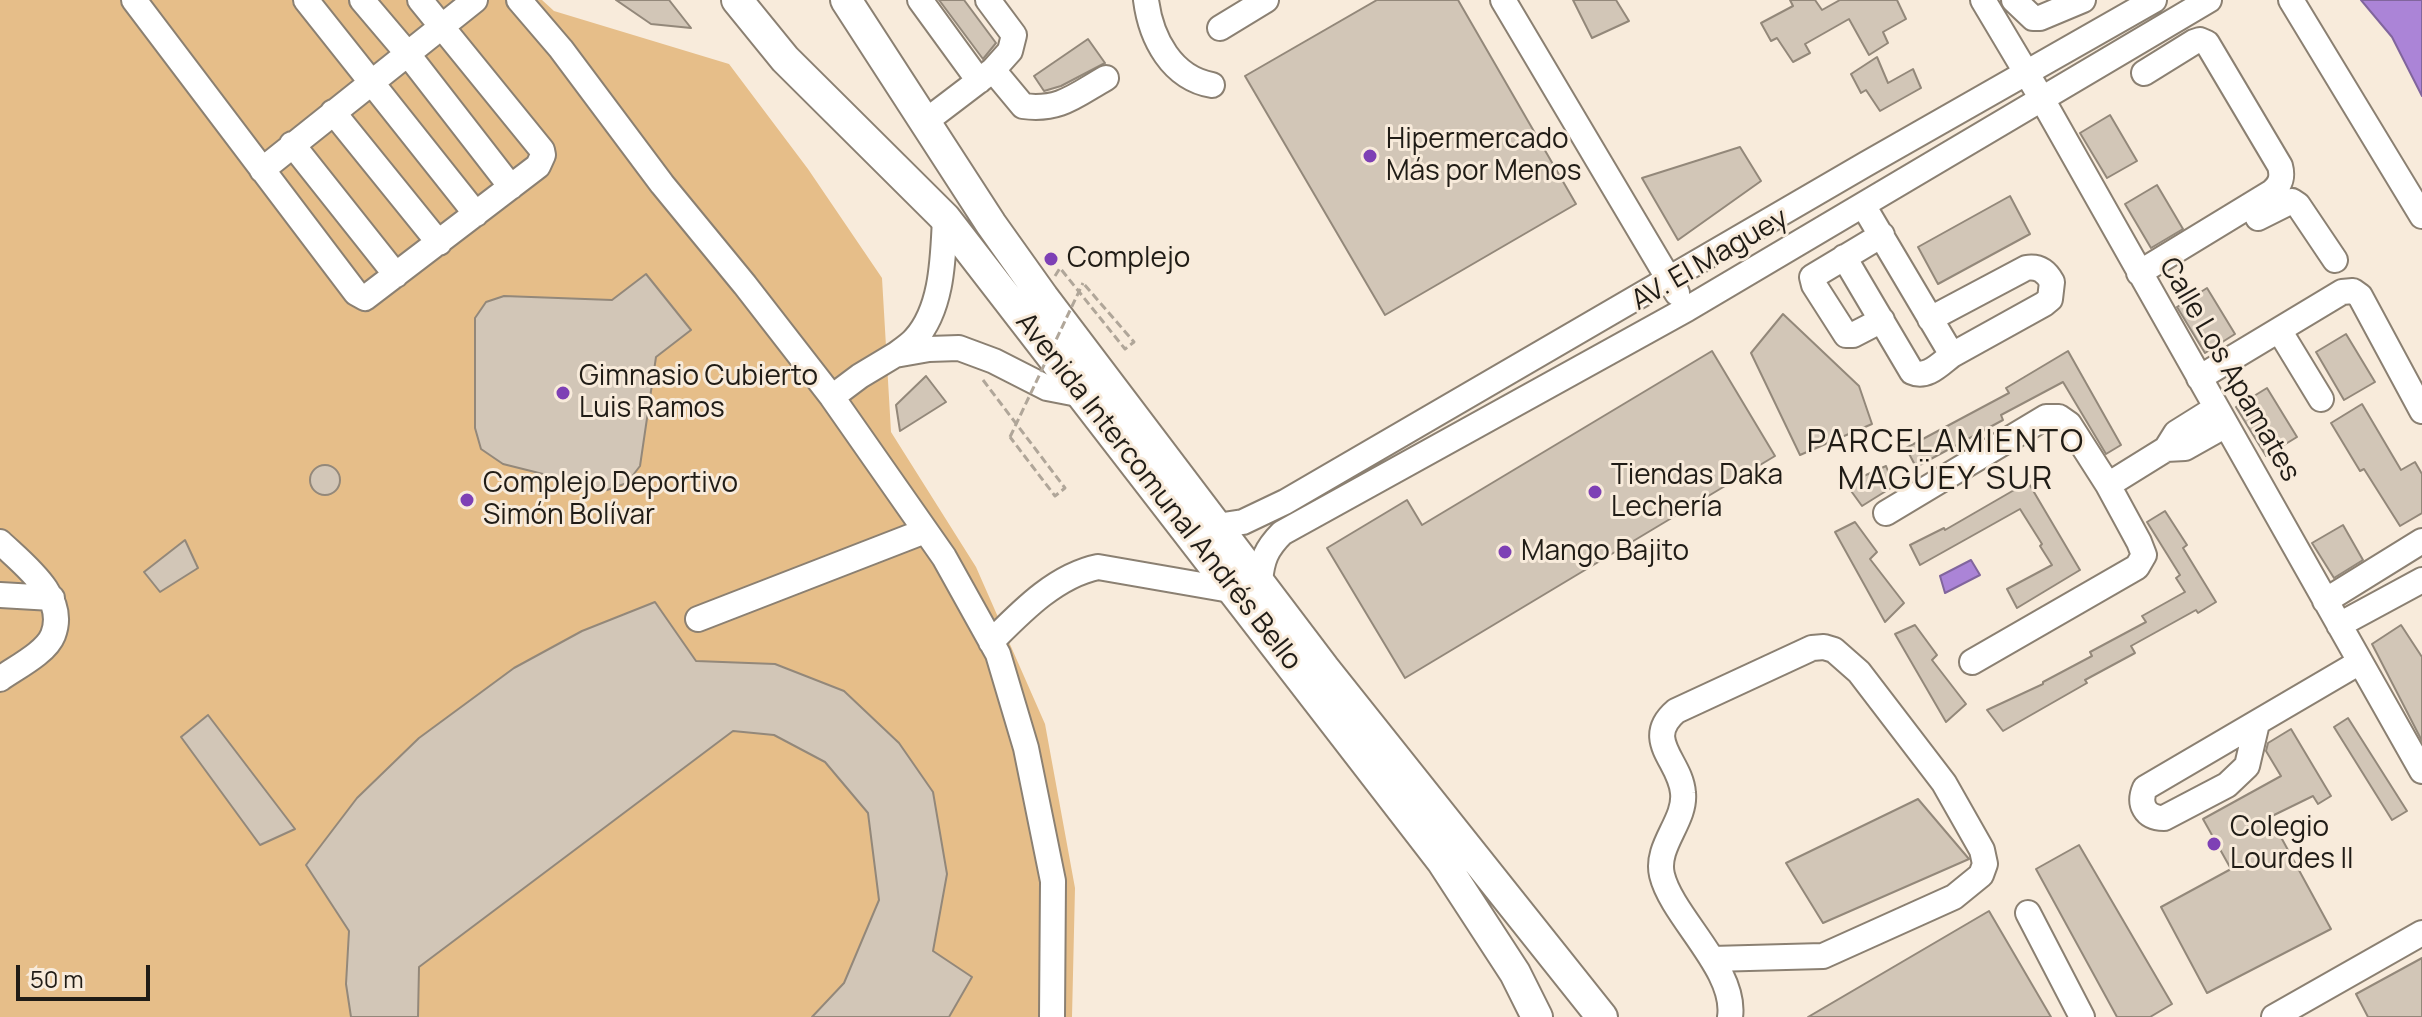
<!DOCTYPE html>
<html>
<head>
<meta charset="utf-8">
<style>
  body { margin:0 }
  #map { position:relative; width:2422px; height:1017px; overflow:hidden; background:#f8ebdb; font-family:Manrope,sans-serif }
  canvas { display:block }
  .scale { position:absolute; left:16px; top:965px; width:134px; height:36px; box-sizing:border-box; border:4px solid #201c16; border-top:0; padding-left:10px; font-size:24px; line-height:28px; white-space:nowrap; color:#201c16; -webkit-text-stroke:6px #f8ebdb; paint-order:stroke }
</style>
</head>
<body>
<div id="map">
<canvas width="2422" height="1017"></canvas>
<div class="scale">50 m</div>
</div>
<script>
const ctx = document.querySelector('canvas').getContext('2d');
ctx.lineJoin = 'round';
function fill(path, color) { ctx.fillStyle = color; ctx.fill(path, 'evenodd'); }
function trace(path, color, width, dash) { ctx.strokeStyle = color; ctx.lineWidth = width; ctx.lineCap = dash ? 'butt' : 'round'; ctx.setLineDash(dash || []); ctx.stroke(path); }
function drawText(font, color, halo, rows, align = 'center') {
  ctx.font = font + ' Manrope,sans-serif'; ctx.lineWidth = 6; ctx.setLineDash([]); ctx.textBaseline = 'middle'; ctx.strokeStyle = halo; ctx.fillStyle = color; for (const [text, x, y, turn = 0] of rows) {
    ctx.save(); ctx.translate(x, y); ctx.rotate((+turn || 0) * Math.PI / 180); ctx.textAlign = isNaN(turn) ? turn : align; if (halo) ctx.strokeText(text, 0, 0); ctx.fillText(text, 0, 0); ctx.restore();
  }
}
fill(new Path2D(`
  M0,0H542L554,11L729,64L808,169L882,278L891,432L976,567L1045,724L1075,888L1072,1017H0Z`), '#e6be89');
const water = new Path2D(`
  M2361,0H2422V96L2392,37Z
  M1971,560L1980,575L1945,593L1940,576Z`);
fill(water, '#ab84d7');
trace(water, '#81659d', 2);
const building = new Path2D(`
  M616,0H669L691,28L651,24Z
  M939,0H964L996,43L983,59Z
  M1377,0H1458L1576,204L1385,315L1245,76Z
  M1573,0H1616L1629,21L1592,38Z
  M1790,0H1815L1822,10L1840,0H1897L1906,19L1883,32L1888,43L1869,55L1849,19L1805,44L1810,53L1793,62L1777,38L1771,41L1761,23L1793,6Z
  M1088,39L1105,63L1061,86L1044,91L1034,76Z
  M1877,57L1888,83L1913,69L1921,88L1880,111L1866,90L1861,93L1851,74Z
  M2110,115L2137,161L2107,178L2080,133Z
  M1740,147L1761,181L1678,240L1642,178Z
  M2157,185L2183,229L2151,248L2125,204Z
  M2010,196L2030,234L1938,284L1918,247Z
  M646,274L691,330L656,357L640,466L627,483L607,490L503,464L481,449L475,428V318L486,302L504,296L612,300Z
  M2207,288L2235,334L2205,353L2177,307Z
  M1783,314L1859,386L1872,424L1800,455L1751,353Z
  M2346,334L2375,382L2344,400L2316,352Z
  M1712,351L1775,456L1405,678L1327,548L1407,500L1422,525Z
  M2068,351L2121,445L2106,454L2063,382L2001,415L2003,420L1916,467L1906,448L2009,393L2006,388Z
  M926,376L946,402L900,431L896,405Z
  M2267,388L2297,437L2266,456L2236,407Z
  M2362,404L2401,470L2415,462L2422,474V513L2400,526L2364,469L2360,471L2331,423Z
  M310 480a15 15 0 1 1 30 0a15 15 0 1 1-30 0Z
  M1886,466L1894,486L1862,506L1846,484Z
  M2028,482L2080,570L2017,608L2007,589L2052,565L2040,546L2042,544L2020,509L1920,565L1910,545L1944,528L1945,530Z
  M2165,511L2187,545L2183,548L2216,602L2198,613L2196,610L2131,646L2135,653L2085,680L2087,683L2003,731L1987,710L2043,684V682L2092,656L2090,652L2146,622L2142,616L2185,592L2176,578L2180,575L2147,522Z
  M1855,522L1877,552L1870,559L1904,603L1885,622L1835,532Z
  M2343,525L2363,560L2334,578L2312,543Z
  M185,540L198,568L160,592L144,572Z
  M655,602L696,661L775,664L844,691L899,743L933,792L947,874L933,951L972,977L949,1017H812L844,983L879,900L868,813L825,762L774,735L733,731L419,967L418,1017H351L346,984L349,931L306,865L357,798L419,738L514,668L582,631Z
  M1915,625L1937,655L1932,660L1966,704L1946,722L1895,634Z
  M2401,625L2422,657V741L2372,644Z
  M208,715L295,829L260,845L181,737Z
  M2348,718L2407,811L2392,820L2334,727Z
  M2291,729L2331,796L2318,804L2313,796L2270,817L2331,929L2207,993L2161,907L2231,869L2203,819L2281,776L2266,751L2268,743Z
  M1918,799L1969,859L1823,923L1786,863Z
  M2079,845L2172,1004L2150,1017H2117L2036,869Z
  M1989,911L2051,1017H1808Z
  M2422,958V1017H2368L2356,994Z`);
fill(building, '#d2c6b7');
trace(building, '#93887a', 2);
const minor = new Path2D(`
  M134,0L356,293L365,298L538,166L543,155L542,150L420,0
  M306,0L476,214
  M362,0L407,53L511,187
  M519,0L561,49L662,184L745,285L832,397L944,557L998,654L1026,748L1053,881L1052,1017
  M920,0L979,81
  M1146,0C1151,39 1172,78 1212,85
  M1503,0L1677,293
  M1983,0L2042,99L2422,771
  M2014,0L2033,18H2040L2083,0
  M2291,0L2422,216
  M1220,28L1266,0
  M993,70L1023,106C1060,111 1076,95 1106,78
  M333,112L439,243
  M926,121L993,70L1010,51L1014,35L988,0
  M292,144L396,275
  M262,170L475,0
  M1863,205L1952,355L2044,304L2050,299L2052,282C2046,271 2038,266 2026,268L1930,319
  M2258,218L2292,201L2298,205L2335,260
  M1844,257L1912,372C1927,379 1940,364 1952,355
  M2139,273L2272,192C2281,184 2283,177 2280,166L2207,43L2200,40L2194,42L2144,73
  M1882,320L1853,335H1846L1814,285L1812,277L1882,235
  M2279,330L2321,399
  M895,355C902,350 910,345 915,339C943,308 943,256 945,218
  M2199,378L2342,292L2353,291L2360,296L2422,411
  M832,397L860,376L895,355L929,349L959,348L994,361L1047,388L1083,395
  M2166,449L2185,448L2226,425
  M2108,485L2166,449L2176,433L2216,408
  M1886,513L2046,417H2059L2069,424L2108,485L2139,542L2144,555L2137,567L1972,662
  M1217,526L1243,522L1285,502L1866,164L2154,0
  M0,542C24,565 68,597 53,635C46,653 15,668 0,679
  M1260,581C1262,560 1266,549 1282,533L1687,309L2209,0
  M0,595L52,598
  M2325,601L2422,541
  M698,619L925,531
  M2339,625L2422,580
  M991,642C1021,612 1055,576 1098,567L1236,591
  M2257,723L2247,766L2227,785L2164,818C2145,818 2138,804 2145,788L2360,662
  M2028,913L2082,1017
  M1712,959L1823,956L1954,897L1981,875L1985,864L1982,850L1944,783L1859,672L1834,650L1824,647L1812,648L1676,711C1642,740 1681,761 1683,793C1686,821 1655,846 1662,875C1672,917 1737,970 1730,1017
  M2274,1017L2422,933`);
const major = new Path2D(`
  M737,0L785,59L945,218L1442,861L1515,973L1537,1017
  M846,0L991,224L1043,297L1324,668L1602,1017`);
trace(minor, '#8b8072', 28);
trace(major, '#8b8072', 34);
trace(new Path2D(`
  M1055,276L1060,268L1125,349L1134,342L1083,283
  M983,380L1065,488L1055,496L1010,437`), '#b0a699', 3, [8, 4]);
trace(minor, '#fff', 24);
trace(major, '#fff', 30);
trace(new Path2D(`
  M1010,437L1083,283`), '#b0a699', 3, [8, 4]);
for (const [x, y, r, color] of [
  [1370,156,8,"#7e40b5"],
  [1051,259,8,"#7e40b5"],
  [563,393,8,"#7e40b5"],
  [1595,492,8,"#7e40b5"],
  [467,500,8,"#7e40b5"],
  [1505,552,8,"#7e40b5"],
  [2214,844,8,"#7e40b5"]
]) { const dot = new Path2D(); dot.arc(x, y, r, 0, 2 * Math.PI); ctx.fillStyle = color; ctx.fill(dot); trace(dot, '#f8ebdb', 3); }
drawText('28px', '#201c16', '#f8ebdb', [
  ["Hipermercado",1386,140],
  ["Más por Menos",1386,172],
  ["Complejo",1067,259],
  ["Gimnasio Cubierto",579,377],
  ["Luis Ramos",579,409],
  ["Tiendas Daka",1611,476],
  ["Lechería",1611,508],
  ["Complejo Deportivo",483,484],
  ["Simón Bolívar",483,516],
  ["Mango Bajito",1521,552],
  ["Colegio",2230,828],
  ["Lourdes II",2230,860]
], 'left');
drawText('28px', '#201c16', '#f8ebdb', [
  ["AV. El Maguey",1710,260,-30],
  ["Calle Los Apamates",2229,370,60],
  ["Avenida Intercomunal Andrés Bello",1158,492,52]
]);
ctx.letterSpacing = '2px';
drawText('32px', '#201c16', '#f8ebdb', [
  ["PARCELAMIENTO",1946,443],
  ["MAGÜEY SUR",1946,480]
]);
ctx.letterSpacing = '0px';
</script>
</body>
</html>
